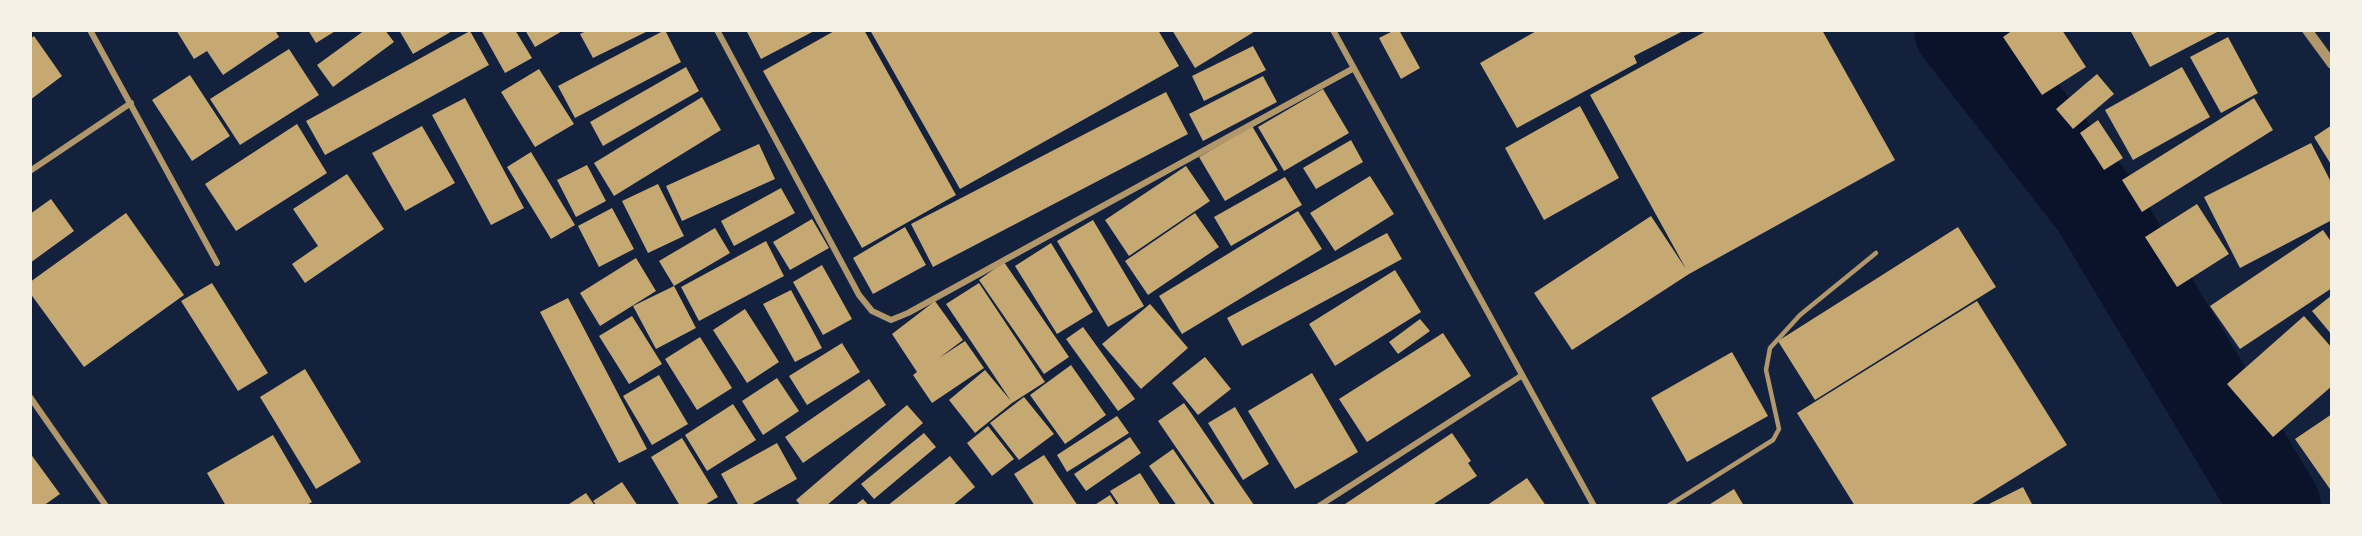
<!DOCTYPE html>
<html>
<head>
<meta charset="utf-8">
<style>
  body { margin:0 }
  #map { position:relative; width:2362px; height:536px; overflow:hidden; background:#14213d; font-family:Mulish,sans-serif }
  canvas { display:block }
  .frame { position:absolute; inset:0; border:32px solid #f6f1e7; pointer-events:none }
</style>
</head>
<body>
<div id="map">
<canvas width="2362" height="536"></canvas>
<div class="frame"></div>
</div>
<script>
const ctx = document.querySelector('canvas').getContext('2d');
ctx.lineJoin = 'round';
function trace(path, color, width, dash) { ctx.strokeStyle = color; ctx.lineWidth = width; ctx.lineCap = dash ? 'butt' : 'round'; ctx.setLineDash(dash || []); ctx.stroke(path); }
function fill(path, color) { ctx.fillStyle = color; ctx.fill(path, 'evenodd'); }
trace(new Path2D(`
  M1959,30L2096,206L2276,506`), '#0b132b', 90);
fill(new Path2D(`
  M176,30H275L279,37L223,75L207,51L194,59Z
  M308,30H337L316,43Z
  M365,30H385L394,42L333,87L317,65Z
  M399,30H454L413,54Z
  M481,30H515L532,58L505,73Z
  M525,30H564L535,47Z
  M588,30H650L593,58L580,34Z
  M665,30L681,62L575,118L558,86Z
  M746,30H816L761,59Z
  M836,30H864L956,195L862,248L763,71Z
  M870,30H1158L1179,66L960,189Z
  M1172,30H1257L1195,68Z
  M1395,30H1399L1420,68L1401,79L1379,38Z
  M1538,30H1685L1634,56L1637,63L1517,128L1480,63Z
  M1708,30H1822L1895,160L1689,274L1572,350L1534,293L1651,216L1686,269L1590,95Z
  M2013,30H2062L2086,67L2042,95L2003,37Z
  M2130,30H2221L2150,67Z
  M470,31L489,65L325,155L306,121Z
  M34,36L62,76L30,100V39Z
  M2228,37L2258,93L2221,113L2190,57Z
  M1253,46L1266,70L1204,101L1192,76Z
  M289,49L319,95L240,145L210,99Z
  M686,67L699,91L603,146L590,122Z
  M2182,67L2210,117L2133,160L2105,110Z
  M539,69L574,124L535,147L501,92Z
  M2097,74L2114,94L2073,129L2056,109Z
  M190,75L230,136L192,161L152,100Z
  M1263,76L1277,102L1203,141L1189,114Z
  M1323,89L1349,133L1284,171L1258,127Z
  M1166,92L1188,134L933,267L911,224Z
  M702,97L721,130L614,196L594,163Z
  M465,98L524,208L491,225L432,115Z
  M2254,98L2273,130L2142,212L2122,180Z
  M1580,106L1619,178L1544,220L1505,148Z
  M2098,120L2123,158L2104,170L2080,133Z
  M297,124L327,173L236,231L205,184Z
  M2332,125V166L2314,137Z
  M422,126L455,183L405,211L372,153Z
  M1252,126L1278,170L1225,201L1199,157Z
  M1351,140L1363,162L1316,189L1303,168Z
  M2311,143L2332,184V220L2240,268L2204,197Z
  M759,144L775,179L682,221L666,186Z
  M531,152L575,225L551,239L507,167Z
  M587,165L606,201L576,217L557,180Z
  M1186,166L1210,201L1129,256L1105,220Z
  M347,174L384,229L305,283L292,264L318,246L293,209Z
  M1370,176L1394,214L1335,251L1310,213Z
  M1285,177L1302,205L1231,246L1214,217Z
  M658,184L684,236L648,253L622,201Z
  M781,188L795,213L734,246L721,221Z
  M51,199L74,231L30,263V214Z
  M2197,204L2229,254L2177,287L2145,237Z
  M612,208L634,249L599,267L578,226Z
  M1298,211L1322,249L1182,334L1159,296Z
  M126,213L184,295L84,367L30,293V282Z
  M1195,213L1219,247L1148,295L1125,261Z
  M812,219L829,248L790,270L773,242Z
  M1093,220L1144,306L1108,327L1057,241Z
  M905,227L926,265L873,294L853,258Z
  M1958,227L1996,287L1815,400L1778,341Z
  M715,228L730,253L674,286L696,328L656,349L633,306L674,286L659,261Z
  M2323,230L2332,243V288L2240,349L2210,306Z
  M1387,233L1402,259L1242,346L1227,318Z
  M766,241L784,276L699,321L681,287Z
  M1051,243L1093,312L1057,334L1015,266Z
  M636,258L656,291L600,326L580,293Z
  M1004,262L1069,357L1044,374L979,280Z
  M822,265L852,319L823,335L793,282Z
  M1395,270L1421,312L1335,366L1309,324Z
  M212,283L268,373L238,391L181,301Z
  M979,283L1045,382L1012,403L975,433L949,400L985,370L1011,401L946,304Z
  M791,290L822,348L795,362L763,304Z
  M2332,295V335L2312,311Z
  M568,298L647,449L619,463L540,312Z
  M935,301L963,340L939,358L965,341L984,368L932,403L913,375L917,372L892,334Z
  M1977,301L2067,445L1969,506H1855L1797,413Z
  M1150,304L1188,348L1141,389L1102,344Z
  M745,309L779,362L747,383L713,330Z
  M632,316L662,364L629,384L599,336Z
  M2304,316L2332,348V386L2273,437L2227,384Z
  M1420,319L1430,331L1398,354L1389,342Z
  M1083,327L1135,399L1118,411L1066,339Z
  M1443,333L1471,376L1367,442L1339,399Z
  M700,337L732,388L697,410L665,359Z
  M842,343L860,372L807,405L789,376Z
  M1732,352L1768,416L1687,462L1651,398Z
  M1205,357L1231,389L1198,415L1172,383Z
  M1071,365L1106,415L1065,444L1030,395Z
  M305,369L361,462L316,489L260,397Z
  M1312,373L1358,452L1295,489L1248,411Z
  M659,375L688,424L652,445L623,396Z
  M777,378L799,411L763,435L742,401Z
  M869,379L886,405L803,463L785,437Z
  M1024,397L1054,434L1019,460L990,423Z
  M1184,403L1254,505L1216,506L1158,421Z
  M733,404L756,440L707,471L685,435Z
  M907,405L923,423L826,506H801L796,500Z
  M1235,407L1269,464L1243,480L1208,423Z
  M2332,414V492L2295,439Z
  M1117,416L1129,433L1067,472L1057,455Z
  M988,426L1014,459L992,476L967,443Z
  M924,433L936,447L874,499L861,484Z
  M1452,433L1471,461L1468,463L1477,476L1431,506H1342Z
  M273,435L312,502L305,506H226L207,473Z
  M1130,437L1141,453L1086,491L1074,474Z
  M682,438L718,497L703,506H680L651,457Z
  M777,443L797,479L749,506H739L721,474Z
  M1173,449L1212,506H1177L1149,466Z
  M30,453L60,494L43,506H30Z
  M1044,455L1078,506H1035L1014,474Z
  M950,456L975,487L952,506H887Z
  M1140,473L1161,506H1120L1110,491Z
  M1527,478L1546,506H1486Z
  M622,482L638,506H597L593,501Z
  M2023,487L2033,506H1985Z
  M1734,489L1744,506H1707Z
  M586,493L595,506H566Z
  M1110,495L1117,506H1093Z
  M863,499L869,506H854Z`), '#c6a872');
trace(new Path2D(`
  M1668,506L1773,440L1779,429L1766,370L1770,348L1800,315L1876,253`), '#b1986c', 4.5);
trace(new Path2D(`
  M90,30L217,263
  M717,30L859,295L872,311L891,320L908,313L1354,68
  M1333,30L1594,506
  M30,171L131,103
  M30,397L106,506
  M1319,506L1521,376`), '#b1986c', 6);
trace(new Path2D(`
  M2307,30L2332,64`), '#b1986c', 10);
</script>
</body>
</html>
